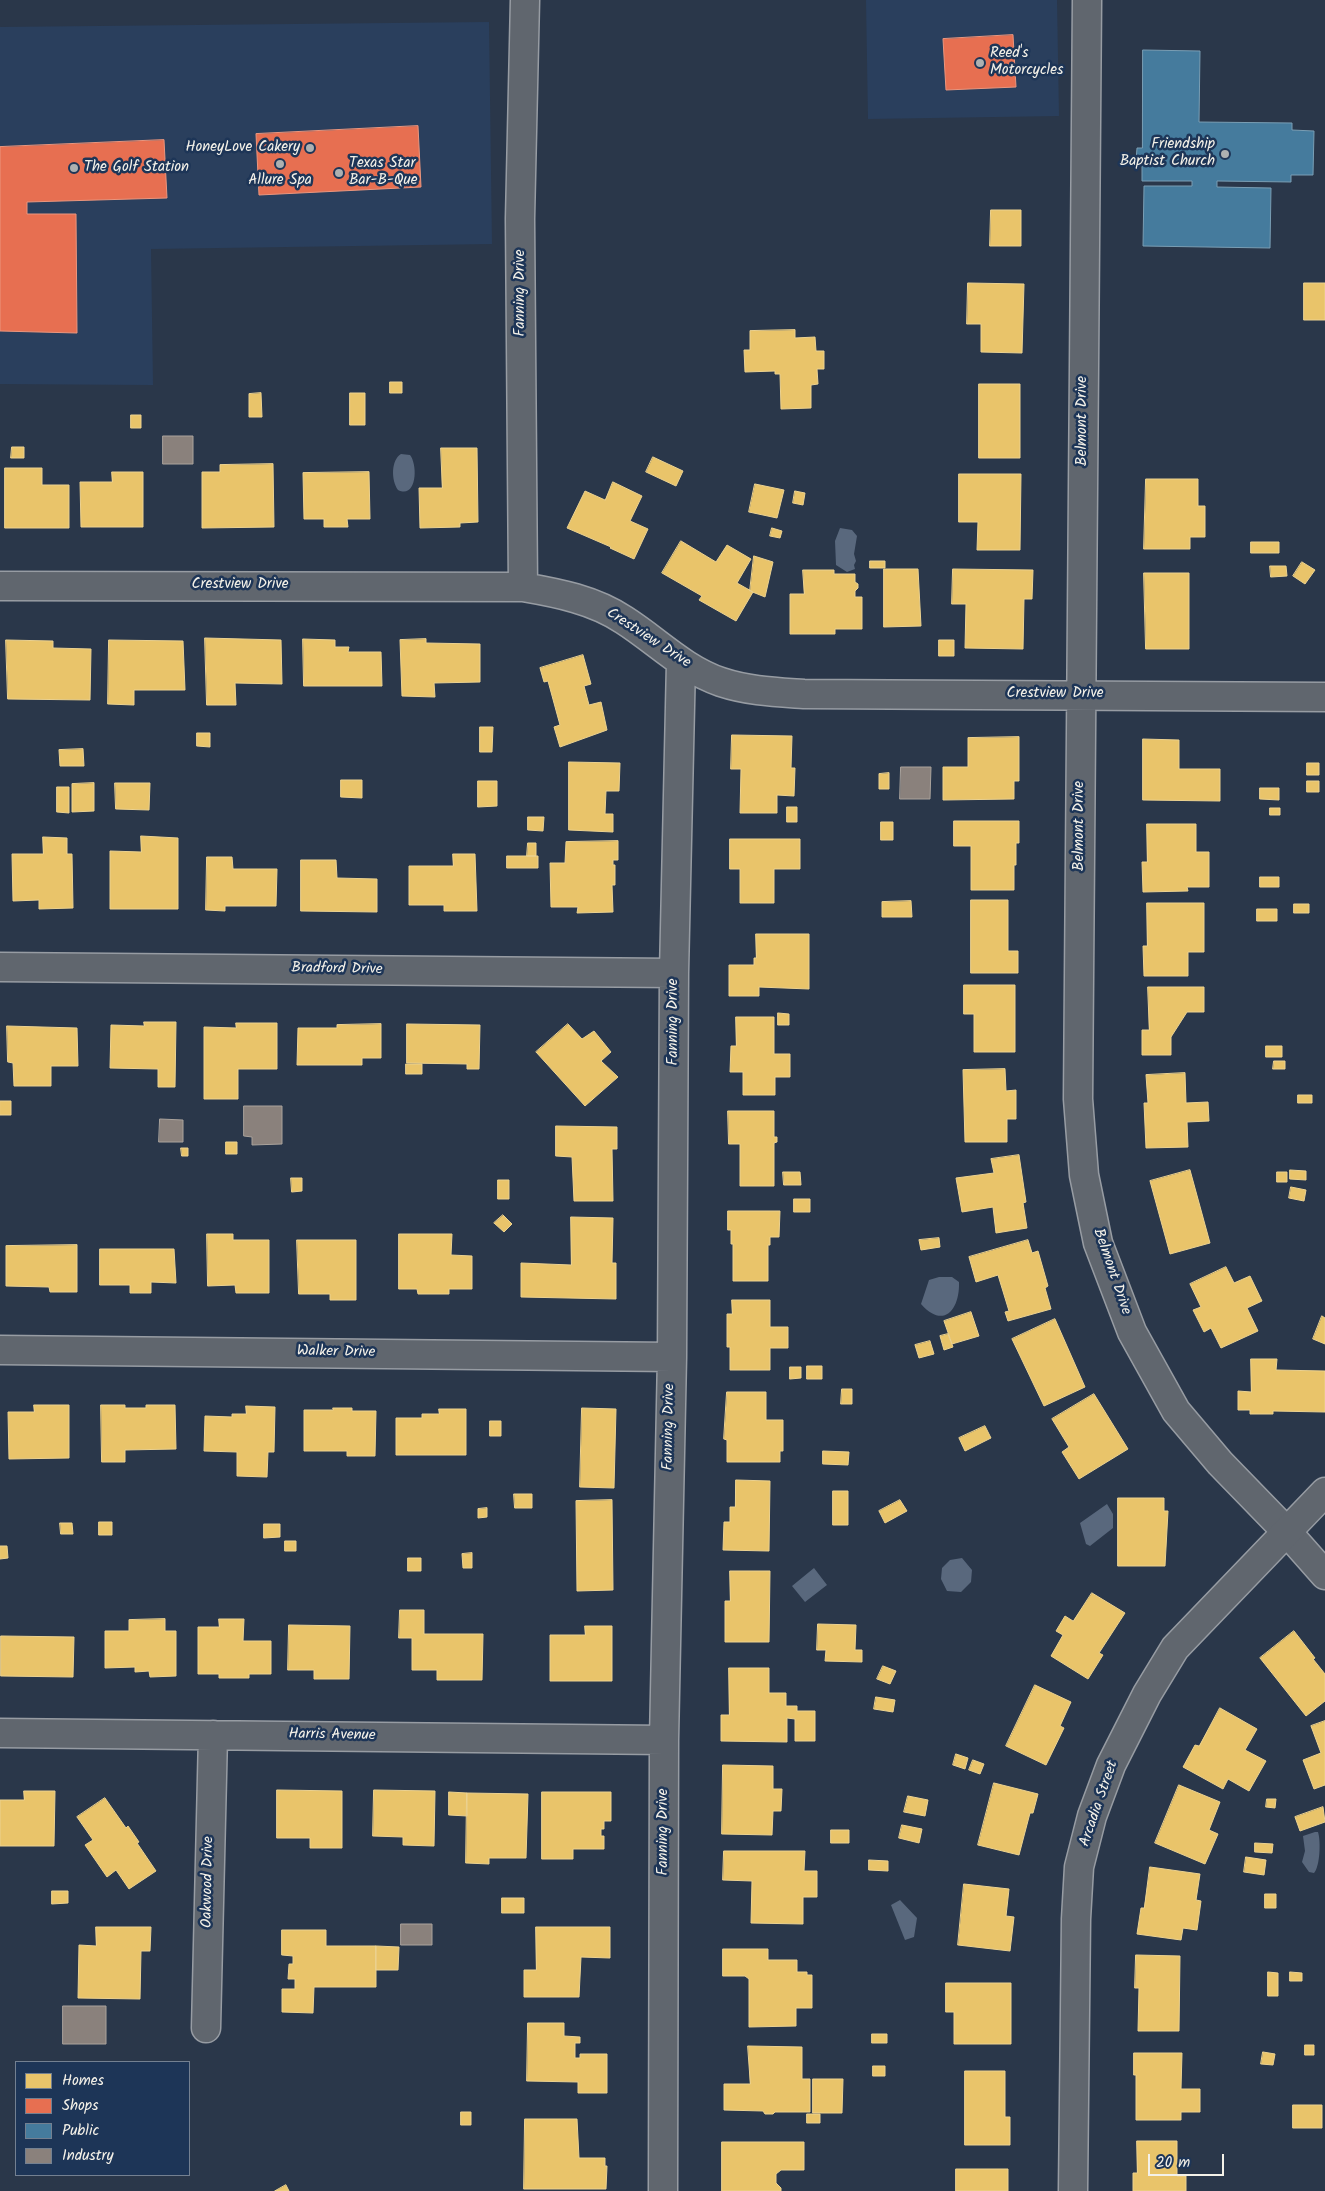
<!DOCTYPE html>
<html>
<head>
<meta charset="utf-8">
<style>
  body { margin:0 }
  #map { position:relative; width:1325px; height:2191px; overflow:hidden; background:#2a374a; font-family:Kalam,sans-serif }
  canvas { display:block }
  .legend { position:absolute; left:15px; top:2061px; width:175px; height:115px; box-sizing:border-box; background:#1d3557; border:1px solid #738091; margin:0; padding:6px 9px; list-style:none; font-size:15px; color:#f4f1e8 }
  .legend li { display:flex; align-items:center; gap:10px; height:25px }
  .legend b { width:25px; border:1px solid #738091 }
  .scale { position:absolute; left:1148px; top:2154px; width:76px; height:22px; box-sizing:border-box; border:2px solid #f4f1e8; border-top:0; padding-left:6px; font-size:15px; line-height:18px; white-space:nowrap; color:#f4f1e8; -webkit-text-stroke:4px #1d3557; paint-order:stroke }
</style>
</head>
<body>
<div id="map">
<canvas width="1325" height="2191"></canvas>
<ul class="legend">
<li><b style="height:14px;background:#e9c46a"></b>Homes</li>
<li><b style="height:14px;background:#e76f51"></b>Shops</li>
<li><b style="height:14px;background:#457b9d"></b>Public</li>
<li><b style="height:14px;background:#8a817c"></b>Industry</li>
</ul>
<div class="scale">20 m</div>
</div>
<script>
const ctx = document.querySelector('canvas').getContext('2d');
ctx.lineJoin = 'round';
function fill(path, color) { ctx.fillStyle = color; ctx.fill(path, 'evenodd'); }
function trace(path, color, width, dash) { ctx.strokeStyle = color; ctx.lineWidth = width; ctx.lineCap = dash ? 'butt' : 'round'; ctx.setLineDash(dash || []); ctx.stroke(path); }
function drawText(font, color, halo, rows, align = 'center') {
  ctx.font = font + ' Kalam,sans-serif'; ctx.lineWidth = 5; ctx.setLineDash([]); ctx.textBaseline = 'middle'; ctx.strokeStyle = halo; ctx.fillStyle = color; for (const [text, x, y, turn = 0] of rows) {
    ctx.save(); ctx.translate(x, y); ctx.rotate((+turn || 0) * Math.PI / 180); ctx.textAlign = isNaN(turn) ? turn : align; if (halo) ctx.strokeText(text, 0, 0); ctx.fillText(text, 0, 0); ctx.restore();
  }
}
fill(new Path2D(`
  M866,0H1057L1059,116L868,119Z
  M489,22L492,244L151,249L153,385L0,384V27Z`), '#2a3f5d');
fill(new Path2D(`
  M401,454L410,455C418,465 417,499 398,490C391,480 391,460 401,454Z
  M840,528L852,530L857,536L854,554L856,561L854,565L855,569L847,572L836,565L835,541Z
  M939,1277H952L959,1282C960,1309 944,1330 921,1304L929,1280Z
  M1107,1504L1113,1514V1528L1090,1546L1086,1544L1080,1523Z
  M962,1558L972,1570L971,1582L961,1592L947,1591L941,1579L942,1568L950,1560Z
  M814,1568L827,1585L805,1602L792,1586Z
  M1315,1832H1318C1321,1841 1320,1867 1314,1873L1309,1872L1302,1862L1305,1851L1303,1836Z
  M900,1900L917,1918L914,1937L905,1940L891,1905Z`), '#59687d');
const homes = new Path2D(`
  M991,210H1021V246H990Z
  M968,283L1024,284L1022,353L981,352V324H967Z
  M1304,283H1325V320H1304Z
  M795,330V338L815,337L816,351H824V369H817L818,384L811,385V408L781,409L780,374H775V371L745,372L744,350H750V331Z
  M390,382H402V393H390Z
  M979,384H1020V458H979Z
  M261,393L262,417H249V394Z
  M350,393H365V425H350Z
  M131,415H141V428H131Z
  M12,447H24V458H11Z
  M441,448H477L478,522L460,523V527L420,528L419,488H442Z
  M653,457L683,471L676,486L646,472Z
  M273,464L274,527L202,528V472H220V465Z
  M5,468H42V485H69V528H5Z
  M112,472H143V527H81L80,482H112Z
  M369,472L370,519H347L348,527H324V519H304L303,473Z
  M959,474H1021L1020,550H977L978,522H959Z
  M1146,479H1198V506H1205V537H1190V549H1144Z
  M613,482L642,496L630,521L648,529L634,559L610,548L611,547L567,528L585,491L605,500Z
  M755,484L784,490L777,518L749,512Z
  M795,491L805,493L803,505L793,503Z
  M772,528L782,531L780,538L770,536Z
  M681,541L716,562L727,545L751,559L737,583L753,592L736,621L699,600L702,596L662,573Z
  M1251,542H1279V553H1251Z
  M754,556L773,562L765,597L750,591Z
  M870,561H885V568H870Z
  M1302,562L1315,570L1305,584L1293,576Z
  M1270,566H1286L1287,576L1271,577Z
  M884,569H918L921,626L884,627Z
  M953,569L1033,570L1032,599H1024L1023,649L965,648L966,604H952Z
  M803,570H834V574H855V582L858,584V588L855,591V597H862V629H835V634H790V594H804Z
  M1144,573H1189V649H1146Z
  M205,638L281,640L282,684L235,683L236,705H207Z
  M303,639L335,640V647H349L348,652H381L382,686H304Z
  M426,639V643L480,644V682L434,683L435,697L402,696L400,640Z
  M6,640L53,641V648L91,649L90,700L8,699Z
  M109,640L183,641L185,690H134V705L108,704Z
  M939,640H954V656H939Z
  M583,655L591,684L584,686L589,705L601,702L607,730L560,747L554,727L560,725L548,681L544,682L540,668Z
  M480,727H493L492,752H480Z
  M197,733H210V747L197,746Z
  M732,735L792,736L791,768H795L794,796L777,795V813H740L741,769H731Z
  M1019,737V781H1014V799L943,800V767H968V738Z
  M1143,739L1179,740V769H1220V801L1143,800Z
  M83,749L84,766H60L59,750Z
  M569,762L620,763L619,791H606L605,814H613V832L569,830Z
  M1307,763H1319V775H1307Z
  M889,773V789H879V774Z
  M341,780H362V798L341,797Z
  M478,781H497V806L478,807Z
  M1307,781H1319V792H1307Z
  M94,783V811L72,812V784Z
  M115,783H150L149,810L116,809Z
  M57,787H69V813L57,812Z
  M1260,788H1279V800L1260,799Z
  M787,807H797V822H787Z
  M1270,808H1280V815H1270Z
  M528,817H544L543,831L528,830Z
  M954,821H1019V843H1016V865H1014V890H971V846H954Z
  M881,822H893V840H881Z
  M1147,824H1196V852H1209V887H1187L1188,891L1143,892L1142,862H1147Z
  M141,836L178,838V909H110V851L141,852Z
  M43,837L67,838V854H72L73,908L39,909V900L13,901L12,854H43Z
  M730,839H800V869H774V903H740V869H730Z
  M618,841V860H613V865H615V885H612L613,912L577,913L578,907H551L550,863H565L566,842Z
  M528,843H536V856H527Z
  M453,854H475L477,911H444V905H409V866H453Z
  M507,856H538V868H507Z
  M207,857H232L233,869H277L276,906H225V911L206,910Z
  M301,860H336L337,878L377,879V912L301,911Z
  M1260,877H1279V887H1260Z
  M971,900H1008V951H1018V973H971Z
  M911,901L912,917H882V902Z
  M1147,903H1204V952H1188V976H1144L1143,946H1147Z
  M1294,904H1309V913H1294Z
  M1257,909H1277V921H1257Z
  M756,934H809V989L759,987V996H729V965H754V958H756Z
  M964,985H1015V1052H974V1014H964Z
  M1148,987H1204V1012H1187L1171,1037V1055H1142V1030H1149Z
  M778,1013L789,1014V1025H778Z
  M736,1017H774V1054H790V1077H775V1095H743V1072H730L731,1046H736Z
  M144,1022H176L175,1087H158V1069L110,1068L111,1025L144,1026Z
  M236,1023H277V1069H238V1099H204V1027L236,1028Z
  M381,1024V1058H362V1065H297L298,1028H337V1025Z
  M407,1024L480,1025L479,1069H467V1064L407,1063Z
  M568,1024L582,1039L594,1031L611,1052L601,1061L618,1077L585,1106L536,1052Z
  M7,1026L77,1028L78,1066H51V1086H14L13,1063L8,1062Z
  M1266,1046H1282V1057H1266Z
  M1274,1061H1285V1069H1273Z
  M406,1064H422V1074H406Z
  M1005,1069L1006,1091L1016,1090V1119H1007V1142H965L963,1070Z
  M1185,1073L1186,1103L1208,1102L1209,1121L1187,1122L1188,1147L1146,1148L1144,1103H1148L1146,1075Z
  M1298,1095H1312V1103H1298Z
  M0,1101H11V1115H0Z
  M728,1111H774V1137H777V1142L774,1143V1186H740V1144H729Z
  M556,1126L617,1127V1149H612L613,1201H574L572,1157L556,1156Z
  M226,1142H237V1154H226Z
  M181,1148H188V1156H182Z
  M1019,1155L1026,1202L1023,1203L1027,1228L996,1233L993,1207L962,1212L956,1178L994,1173L991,1159Z
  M1190,1170L1210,1243L1170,1254L1150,1181Z
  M1290,1170L1306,1171V1180L1290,1179Z
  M783,1172H800L801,1185H784Z
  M1277,1172H1287V1182H1277Z
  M291,1178H302V1191L292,1192Z
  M498,1180H509V1199H498Z
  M1291,1187L1306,1190L1304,1201L1289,1198Z
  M794,1199H810V1212H794Z
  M728,1211H780L779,1237H770V1245H768V1281H733V1244H731V1230H728Z
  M503,1215L512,1224L504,1232L494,1223Z
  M571,1217L613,1218L612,1263H616V1299L521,1297V1263L571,1265Z
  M207,1234H233V1240H269V1293H236L235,1285L208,1286Z
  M399,1234H452L451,1255L472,1256V1289H449V1294H418L417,1289H399Z
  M939,1238L940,1247L921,1250L919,1240Z
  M297,1240H356V1300H330V1294H299Z
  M1028,1240L1032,1253L1038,1251L1048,1286L1045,1288L1051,1309L1008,1321L1005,1312L1009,1311L998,1275L976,1282L969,1257Z
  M77,1245V1292H50L49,1287L6,1286V1246Z
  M100,1249H174L176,1283L151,1282V1293H130V1285H100Z
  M1226,1267L1234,1283L1250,1276L1262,1301L1247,1308L1258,1331L1221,1348L1211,1328L1204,1332L1193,1310L1201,1307L1190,1284Z
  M732,1300H770V1327H788V1348H770V1370H730V1347H727V1314H732Z
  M971,1312L979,1336L952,1344L944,1321Z
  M1322,1316L1325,1318V1344L1313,1339Z
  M1055,1319L1085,1387L1044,1406L1012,1339Z
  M948,1334L953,1347L944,1350L940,1336Z
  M930,1341L934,1354L919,1358L915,1345Z
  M1251,1359H1277L1276,1370L1325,1371V1412L1273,1411V1414H1250V1410H1238V1391L1251,1392Z
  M807,1366H822V1379H807Z
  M790,1367H801V1378L790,1379Z
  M842,1389H852V1404H841Z
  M727,1392H766V1420H783V1451H780V1462H727V1440L724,1439Z
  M1094,1394L1128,1449L1079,1479L1062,1452L1069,1447L1052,1419Z
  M34,1405H69V1458L9,1459L8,1412H34Z
  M101,1405H125V1408H146V1405H175L176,1449L125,1450V1462H102Z
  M246,1406L275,1407L274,1452H268L267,1477L237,1476V1452L204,1451L205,1416L232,1417V1414H246Z
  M333,1408H352V1411H376L375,1456H347V1451H304V1410H333Z
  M582,1408L616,1409L614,1488L580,1487Z
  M439,1409H466V1455H396V1418H422V1414H439Z
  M490,1421H501V1436H490Z
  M985,1426L991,1438L965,1451L959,1438Z
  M823,1451L849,1452L848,1465L823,1464Z
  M736,1480L770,1481L769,1551L723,1550L724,1522H730V1507H735Z
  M833,1491H848V1525H833Z
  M514,1494H532V1508H515Z
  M1118,1498H1164V1511H1168L1165,1566H1118Z
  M612,1500L613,1590L577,1591L576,1501Z
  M900,1500L907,1511L885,1523L879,1511Z
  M487,1508V1517L478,1518V1509Z
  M99,1522H112V1535H99Z
  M60,1523H72L73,1534H61Z
  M264,1524H280V1537L264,1538Z
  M285,1541H296V1551H285Z
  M0,1546H7L8,1558L0,1559Z
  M472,1553V1568H463L462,1554Z
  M408,1558H421V1571H408Z
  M730,1571H770L769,1642H725V1601H730Z
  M1092,1593L1125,1613L1099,1653L1103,1655L1088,1679L1051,1656L1063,1635L1056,1631L1065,1616L1073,1621Z
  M400,1610H424V1634H483L482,1680H437V1670H412V1638H399Z
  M165,1619V1631H176V1676L150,1677L149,1671L135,1672V1667L105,1668V1631H129V1620Z
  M219,1619H244L243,1641H271V1674H249V1678H219V1674H198V1627H219Z
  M818,1624L856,1625L855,1650H862V1662L825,1661L826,1650H817Z
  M289,1625L350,1626L349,1679H314V1670H288Z
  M585,1626H612V1681H550V1635H585Z
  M1294,1631L1315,1658L1313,1659L1325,1674V1701L1306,1716L1260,1658Z
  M1,1636L74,1637L73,1677L1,1676Z
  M883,1666L896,1671L890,1684L877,1679Z
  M729,1668H769V1693H786V1706H797V1711H815V1741H795V1719L787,1718V1742L721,1741V1715H729Z
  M1035,1685L1071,1702L1060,1726L1064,1728L1046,1765L1006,1746Z
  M876,1697L895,1700L893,1712L874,1709Z
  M1220,1708L1257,1729L1245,1750L1266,1761L1249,1791L1228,1779L1223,1789L1183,1767L1195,1745L1199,1746Z
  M1325,1721V1785L1314,1789L1303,1760L1321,1753L1311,1726Z
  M956,1754L968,1758L965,1769L953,1765Z
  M973,1760L984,1764L980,1774L969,1770Z
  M723,1765L773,1766V1789H782L781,1811H773L772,1835L722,1834Z
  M994,1783L1038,1794L1033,1813H1030L1019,1855L978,1845Z
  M1179,1785L1220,1802L1209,1830L1218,1834L1205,1864L1155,1843Z
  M277,1790L342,1791V1848H310V1838H277Z
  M374,1790L435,1791L434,1846L403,1845V1837L373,1836Z
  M24,1791H55L54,1846H0V1800H24Z
  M449,1792L467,1793V1816L449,1815Z
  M542,1792H611V1821H604V1829H601V1836H604V1849H573V1859H542Z
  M467,1793L528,1794L526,1858H489V1864L466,1863Z
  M908,1796L928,1800L925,1816L904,1812Z
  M105,1798L126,1828L128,1826L139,1842L137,1843L156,1871L129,1889L116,1870L107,1877L85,1845L93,1840L77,1817Z
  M1267,1799H1276L1275,1808L1266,1807Z
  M1323,1807L1325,1822L1300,1831L1295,1817Z
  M902,1825L922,1829L919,1843L899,1838Z
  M831,1830H849V1843H831Z
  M1255,1843L1273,1844L1272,1853L1255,1852Z
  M724,1851H805L804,1871H817V1897H803V1924L751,1923L752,1881L723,1880Z
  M1246,1857L1266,1860L1264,1875L1244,1872Z
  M869,1860L888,1861V1871L869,1870Z
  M1150,1867L1200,1874L1196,1900L1201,1901L1197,1930L1183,1928L1181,1940L1137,1934L1141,1908H1144Z
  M964,1884L1009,1889L1006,1916L1014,1917L1010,1951L958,1945Z
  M52,1891H68V1903L52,1904Z
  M1265,1894H1276V1908H1265Z
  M502,1898H524V1913H502Z
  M96,1927H151L150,1951H141L140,1999L78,1998L79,1945L96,1946Z
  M536,1927H610V1958L581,1957L579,1997H524V1970H536Z
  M282,1930H326V1946H376V1987H314L313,2013L282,2012V1989H295V1979H288L289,1964H293V1956L282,1955Z
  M376,1946L399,1947L398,1970H376Z
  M723,1949H768V1960H797V1972H807V1975H812V2008H796V2026L749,2027V1979L745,1976H723Z
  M1136,1955L1180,1956L1179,2031H1138L1139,1988H1135Z
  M1268,1972L1278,1973V1996H1268Z
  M1290,1972L1302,1973V1981H1290Z
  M946,1983H1011V2044H954V2012H946Z
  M528,2023H564V2036L580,2037V2043H575V2058H580V2054H607V2093H578V2082L527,2081Z
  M872,2034H887V2043H872Z
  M1305,2045H1314V2055H1305Z
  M748,2046L802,2047V2079H810V2112H775L773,2114H765L763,2111L724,2110V2084H750Z
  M1263,2052L1275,2054L1273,2065L1261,2064Z
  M1134,2053H1182L1181,2089H1200V2112H1181V2120H1136V2075H1134Z
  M873,2066H885V2076H873Z
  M965,2071H1005V2117H1010V2145H965Z
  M813,2079H843L842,2113H813Z
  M1293,2105H1322V2128H1293Z
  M461,2112H471V2125H461Z
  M807,2114H820V2123H807Z
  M525,2119H577L579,2158H605V2166H607L606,2189H524Z
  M1137,2141H1177V2176H1186V2191H1133V2173H1137Z
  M722,2142H804V2170H781L776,2174V2183L781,2188V2191H722Z
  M956,2169H1008V2191H956Z
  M286,2185L289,2191H275Z`);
fill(homes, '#e9c46a');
trace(homes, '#ecd290', 1);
const shops = new Path2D(`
  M1013,35L1016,87L946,90L943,39Z
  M418,126L421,187L259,195L256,134Z
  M164,140L167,198L27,202V214H76L77,333L0,331V147Z`);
fill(shops, '#e76f51');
trace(shops, '#eb967e', 1);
const public = new Path2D(`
  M1143,50L1200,51L1199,122L1292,123V130L1314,131L1313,175H1291V182L1217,181V187L1271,188L1270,248L1143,246L1144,186H1192V181H1142V161H1136L1137,148H1142Z`);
fill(public, '#457b9d');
trace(public, '#7a9eb4', 1);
const industry = new Path2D(`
  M163,436H193V464H163Z
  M901,767H931L930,799H900Z
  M244,1106H282V1144L252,1145V1137L244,1136Z
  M160,1119L183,1120V1142H159Z
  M401,1924H432V1945H401Z
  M63,2006H106V2044H63Z`);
fill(industry, '#8a817c');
trace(industry, '#aaa39c', 1);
const street = new Path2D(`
  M1087,0L1078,1099L1084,1175L1098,1243L1132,1332L1176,1411L1220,1463L1287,1532L1325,1575
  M0,586L523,587C558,593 594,600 624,620C657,641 683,669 721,682C748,691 775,692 804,694L1325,697
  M523,587L520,219L525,0
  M0,967L674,973
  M0,1350L672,1357
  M0,1733L664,1740
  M206,2028L213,1735
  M663,2191L664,1740L672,1357L674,973L681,662`);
const secondary = new Path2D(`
  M1073,2191L1076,1919L1079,1867L1092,1816L1111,1765L1147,1694L1175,1648L1325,1492`);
trace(street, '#979ca3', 31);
trace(secondary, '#979ca3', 31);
trace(street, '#60666e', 28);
trace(secondary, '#60666e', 28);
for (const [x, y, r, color] of [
  [980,63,5,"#adb0b1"],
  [310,148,5,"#adb0b1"],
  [1225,154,5,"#adb0b1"],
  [280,164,5,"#adb0b1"],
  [74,168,5,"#adb0b1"],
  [339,173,5,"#adb0b1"]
]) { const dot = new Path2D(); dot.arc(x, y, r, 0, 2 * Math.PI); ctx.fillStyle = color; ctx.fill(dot); trace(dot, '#1d3557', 2); }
drawText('15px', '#f4f1e8', '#1d3557', [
  ["Reed's",990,54],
  ["Motorcycles",990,71],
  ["Friendship",1215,145,"right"],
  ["Baptist Church",1215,162,"right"],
  ["HoneyLove Cakery",300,148,"right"],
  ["Texas Star",349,164],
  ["Bar-B-Que",349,181],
  ["The Golf Station",84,168],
  ["Allure Spa",280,181,"center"]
], 'left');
drawText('15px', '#f4f1e8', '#1d3557', [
  ["Fanning Drive",521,293,-90],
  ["Belmont Drive",1083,421,-90],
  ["Crestview Drive",240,585],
  ["Crestview Drive",648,639,33],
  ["Crestview Drive",1055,694],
  ["Belmont Drive",1080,826,-90],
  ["Bradford Drive",337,970,1],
  ["Fanning Drive",674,1022,-90],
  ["Belmont Drive",1111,1272,71],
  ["Walker Drive",336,1353,1],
  ["Fanning Drive",670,1427,-89],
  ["Harris Avenue",332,1736,1],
  ["Arcadia Street",1100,1804,-71],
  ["Fanning Drive",664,1832,-90],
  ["Oakwood Drive",209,1882,-89]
]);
</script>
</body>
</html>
